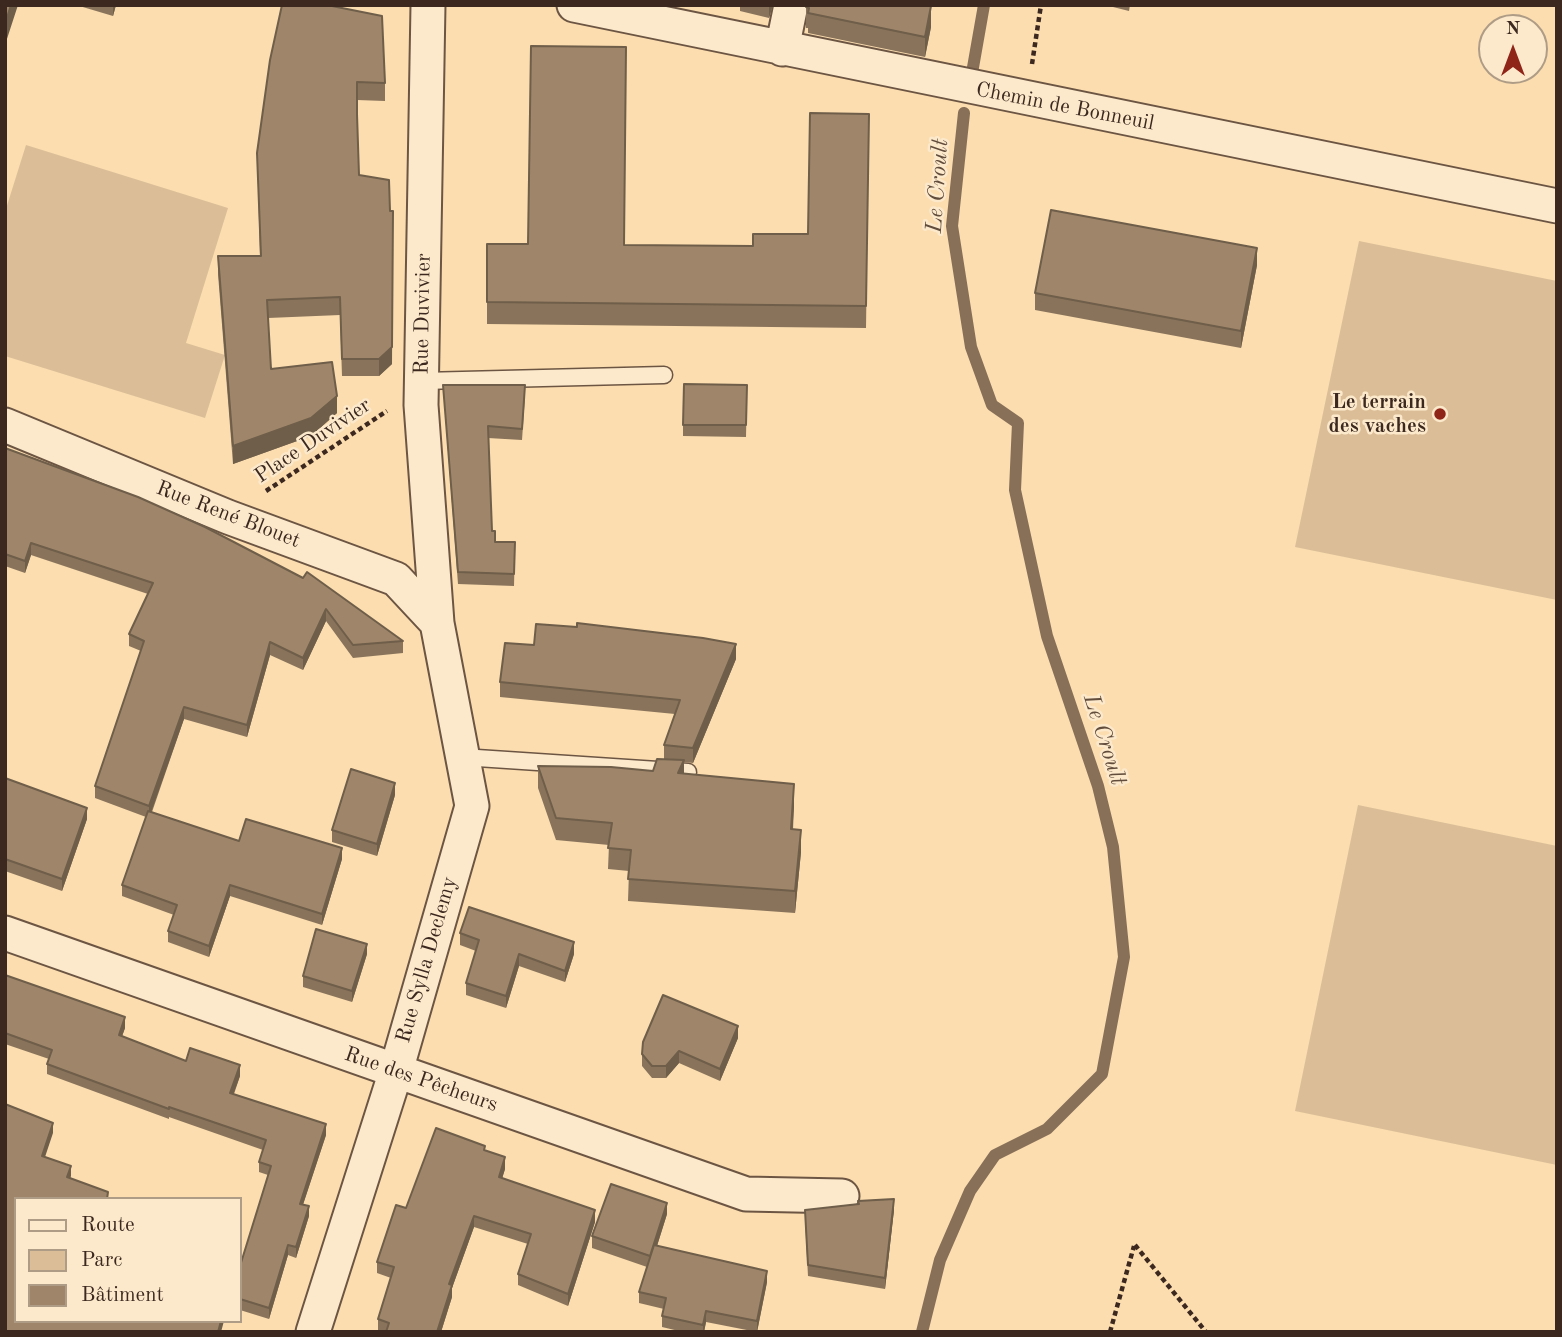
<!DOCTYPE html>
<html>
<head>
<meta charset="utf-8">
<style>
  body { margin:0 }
  #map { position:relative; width:1562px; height:1337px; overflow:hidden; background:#fbddaf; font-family:"Old Standard TT",serif }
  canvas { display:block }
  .frame { position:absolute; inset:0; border:7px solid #3c281f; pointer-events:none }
  .legend { position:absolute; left:14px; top:1197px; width:228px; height:126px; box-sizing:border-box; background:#fce9cb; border:2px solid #af9c86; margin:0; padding:9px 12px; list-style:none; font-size:21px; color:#3c281f }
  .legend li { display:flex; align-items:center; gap:14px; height:35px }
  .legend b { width:35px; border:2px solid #af9c86 }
  .north { position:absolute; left:1478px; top:14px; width:70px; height:70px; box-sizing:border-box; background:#fce9cb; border:2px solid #af9c86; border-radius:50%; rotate:0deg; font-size:19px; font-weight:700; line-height:28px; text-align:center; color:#3c281f }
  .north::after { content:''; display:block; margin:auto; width:24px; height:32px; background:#8f2418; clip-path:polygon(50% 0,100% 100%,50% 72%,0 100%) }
</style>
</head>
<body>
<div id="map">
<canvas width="1562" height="1337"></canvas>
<div class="frame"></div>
<ul class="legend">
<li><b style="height:9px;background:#fce9cb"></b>Route</li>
<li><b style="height:19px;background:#dbbe97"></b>Parc</li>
<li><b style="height:19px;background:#9f866a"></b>Bâtiment</li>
</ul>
<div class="north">N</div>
</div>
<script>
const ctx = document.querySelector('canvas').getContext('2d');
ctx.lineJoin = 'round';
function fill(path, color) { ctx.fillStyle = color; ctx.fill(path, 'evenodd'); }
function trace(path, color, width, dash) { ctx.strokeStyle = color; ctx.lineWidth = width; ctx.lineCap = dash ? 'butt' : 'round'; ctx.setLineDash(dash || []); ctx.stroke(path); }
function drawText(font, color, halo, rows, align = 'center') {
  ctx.font = font + ' "Old Standard TT",serif'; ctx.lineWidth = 5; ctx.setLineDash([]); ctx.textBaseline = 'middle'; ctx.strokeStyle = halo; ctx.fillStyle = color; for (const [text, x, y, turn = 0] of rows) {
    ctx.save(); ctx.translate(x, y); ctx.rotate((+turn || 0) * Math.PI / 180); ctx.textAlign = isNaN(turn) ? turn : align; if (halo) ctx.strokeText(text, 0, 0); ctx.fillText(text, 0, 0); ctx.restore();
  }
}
fill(new Path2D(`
  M26,145L228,208L186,343L225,355L205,418L5,356V212Z
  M1359,241L1557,281V600L1295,547Z
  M1358,805L1557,846V1165L1295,1111Z`), '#dbbe97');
trace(new Path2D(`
  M972,73L984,5
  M922,1332L940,1260L970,1191L995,1155L1047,1129L1102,1074L1124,957L1113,847L1098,786L1047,636L1015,490L1018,423L992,405L971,347L952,226L964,113`), '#886f58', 12);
const lane = new Path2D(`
  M422,381L664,375
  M462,757L688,772`);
const street = new Path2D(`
  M574,5L1557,206
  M782,49L791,5
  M5,425L228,517L396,579L437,623
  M5,933L746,1194L842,1196
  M313,1332L396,1071L472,806L437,623L421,405L428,5`);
trace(lane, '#6c5543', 19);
trace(street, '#6c5543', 37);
trace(new Path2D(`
  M1032,64L1041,5
  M266,491L387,411
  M1135,1245L1206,1332
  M1110,1332L1134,1246`), '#3c281f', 4.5, [5, 3.5]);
trace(lane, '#fce9cb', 16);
trace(street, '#fce9cb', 33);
fill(new Path2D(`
  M76,5H116L113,16Z
  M740,5H773L769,18L740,11Z
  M806,5L931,27L925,57L808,33V28H806Z
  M1105,5H1130L1129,11Z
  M333,6L385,83V101L357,100L359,175L392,364L379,376H342L340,315L268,318L271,369L337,413L311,436L233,464L218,274V256H260L257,153Z
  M869,114L866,328L487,324V244L753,246L808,234Z
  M1257,265L1241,348L1035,310V293Z
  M443,385L525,396L522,440L488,438L492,531L495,542H515L514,586L458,584Z
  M747,385L746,437L683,436V425Z
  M5,448L403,641V653L353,658L326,621L303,670L270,655L247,737L184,719L152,812L239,841L342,859L322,925L230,896L209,957L168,942V931L174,915L122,896V885L146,817L95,798V786L141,651L129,646V634L148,594L31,555L25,573L5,566Z
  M736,659L693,763L684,762V774L794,806L793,830L801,852L795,913L628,901L629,871L608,869L609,845L556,840L538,788V766L653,771L664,759V745L675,714L500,697V682Z
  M5,778L87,819L62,891L5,871Z
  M395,795L377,856L332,842V830Z
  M460,933L574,954L565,982L519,966L506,1008L466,995V983L476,951L460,945Z
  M367,954L352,1002L303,987V976Z
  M5,975L125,1028L122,1036L186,1061L240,1076L234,1094L326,1135L303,1204L309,1216L296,1258L288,1255L269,1319L240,1310V1266L268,1175L259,1172V1162L263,1150L169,1117V1119L47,1074V1064L49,1059L5,1044Z
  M738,1038L720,1081L679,1063L666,1078H652L642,1066V1054Z
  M485,1151L505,1169L502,1178L595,1222L568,1306L518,1285V1274L528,1244L474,1227L452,1288V1297L441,1332L378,1331V1319L391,1278L377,1273V1262L406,1208Z
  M894,1210L885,1289L808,1276L805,1221Z
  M667,1214L657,1246L767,1282L757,1332L706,1322L704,1332H683L662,1327V1316L664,1309L639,1303V1292L647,1267L592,1248V1236Z`), '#89735b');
fill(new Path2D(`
  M11,5H18L5,45V24Z
  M113,5H116L113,16Z
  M769,5H773L769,18Z
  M931,6V27L925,57V37Z
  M393,211L392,364L379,376V359Z
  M1257,248V265L1241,348V331Z
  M337,396V413L311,436L233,464V446Z
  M31,543V555L25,573V561Z
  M326,609V621L303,670V658Z
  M270,642V655L247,737V725Z
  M736,644V659L693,763V748Z
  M184,707V719L149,818V806Z
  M684,760V782L678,773Z
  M395,783V795L377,856V844Z
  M794,784V806L791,851V829Z
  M87,808V819L62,891V879Z
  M801,830V852L795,913V891Z
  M342,848V859L322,925V914Z
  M230,885V896L209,957V946Z
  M574,942V954L565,982V971Z
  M367,944V954L352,1002V991Z
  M519,954V966L506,1008V996Z
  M125,1017V1028L119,1045V1035Z
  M738,1026V1038L720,1081V1069Z
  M679,1051V1063L666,1078V1066Z
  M240,1065V1076L230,1103V1093Z
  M53,1123V1133L42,1166V1156Z
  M326,1124V1135L300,1214V1204Z
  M505,1157V1169L499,1189V1177Z
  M71,1166V1176L67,1188V1177Z
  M894,1199V1210L885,1289V1278Z
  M667,1203V1214L650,1268V1256Z
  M309,1206V1216L296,1258V1247Z
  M595,1210V1222L568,1306V1294Z
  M474,1216V1227L452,1288V1297L441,1332H437L449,1284Z
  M288,1245V1255L269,1319V1308Z
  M767,1271V1282L757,1332V1321Z
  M706,1311V1322L704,1332H703V1325Z
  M221,1321H224L221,1332H218Z`), '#6f5e4a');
const building = new Path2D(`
  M5,5H11L5,24Z
  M282,5H332V6L382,16L385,83L357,82V114L359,175L389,180L390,211H393L392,347L379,359H342L340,297L267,300L271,369L332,362L337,396L311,418L233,446L218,256H261L257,153L270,60Z
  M806,5H926L931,6L925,37L808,13L809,8L806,7Z
  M531,46L626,47L624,245L753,246V234H808L810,113L869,114L866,306L487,302V244H528Z
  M1051,210L1257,248L1241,331L1035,293Z
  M684,384L747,385L746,425H683Z
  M443,385H525L522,429L488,426L492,531H495V542H515L514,574L458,572Z
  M5,448L138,497L205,527L303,578L307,572L403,641L353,645L326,609L303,658L270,642L247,725L184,707L149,806L95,786L144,641L129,634L153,583L31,543L25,561L5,554Z
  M577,623L703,638L736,644L693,748L664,745L680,700L500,682L505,643L534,645L536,624L577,627Z
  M657,759L684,760L678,773L794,784L791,829L801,830L795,891L628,879L631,850L608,848L612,823L556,818L538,766L611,767L653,771Z
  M351,769L395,783L377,844L332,830Z
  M5,778L87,808L62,879L5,859Z
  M148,811L239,841L246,819L342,848L322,914L230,885L209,946L168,931L177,905L122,885Z
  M469,907L574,942L565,971L519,954L506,996L466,983L479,940L460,933Z
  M316,929L367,944L352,991L303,976Z
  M5,975L125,1017L119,1035L186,1061L190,1048L240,1065L230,1093L326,1124L300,1204L309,1206L296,1247L288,1245L269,1308L240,1299V1266L271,1166L259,1162L266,1140L169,1107V1109L47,1064L52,1050L5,1033Z
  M663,995L738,1026L720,1069L679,1051L666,1066H652L642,1054L643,1042Z
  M5,1104L53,1123L42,1156L71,1166L67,1177L108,1192L107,1199H16V1321H221L218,1332H7L5,1330Z
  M436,1128L485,1146L484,1150L505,1157L499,1177L595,1210L568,1294L518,1274L531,1234L474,1216L449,1284L452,1285L437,1332H386L389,1323L378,1319L394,1267L377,1262L396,1205L406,1208Z
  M611,1184L667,1203L650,1256L592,1236Z
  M894,1199L885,1278L808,1265L805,1210L859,1204L858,1201Z
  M654,1245L767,1271L757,1321L706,1311L703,1325L662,1316L666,1298L639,1292Z`);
fill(building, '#9f866a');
trace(building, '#6f5e4a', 2);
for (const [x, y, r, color] of [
  [1440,414,7,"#8f2418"]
]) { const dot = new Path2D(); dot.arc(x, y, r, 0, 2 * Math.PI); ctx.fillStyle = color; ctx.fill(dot); trace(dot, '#fce9cb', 2.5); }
drawText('21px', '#3c281f', '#fce9cb', [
  ["Chemin de Bonneuil",1065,107,11],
  ["Rue Duvivier",423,314,-89],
  ["Place Duvivier",313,441,-34],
  ["Rue René Blouet",228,515,21],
  ["Rue Sylla Declemy",427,960,-74],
  ["Rue des Pêcheurs",421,1080,19]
]);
drawText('bold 21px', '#3c281f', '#fce9cb', [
  ["Le terrain",1426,402],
  ["des vaches",1426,426]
], 'right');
drawText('italic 23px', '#624c3c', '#fce9cb', [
  ["Le Croult",938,186,-86],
  ["Le Croult",1104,740,72]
]);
</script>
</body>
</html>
